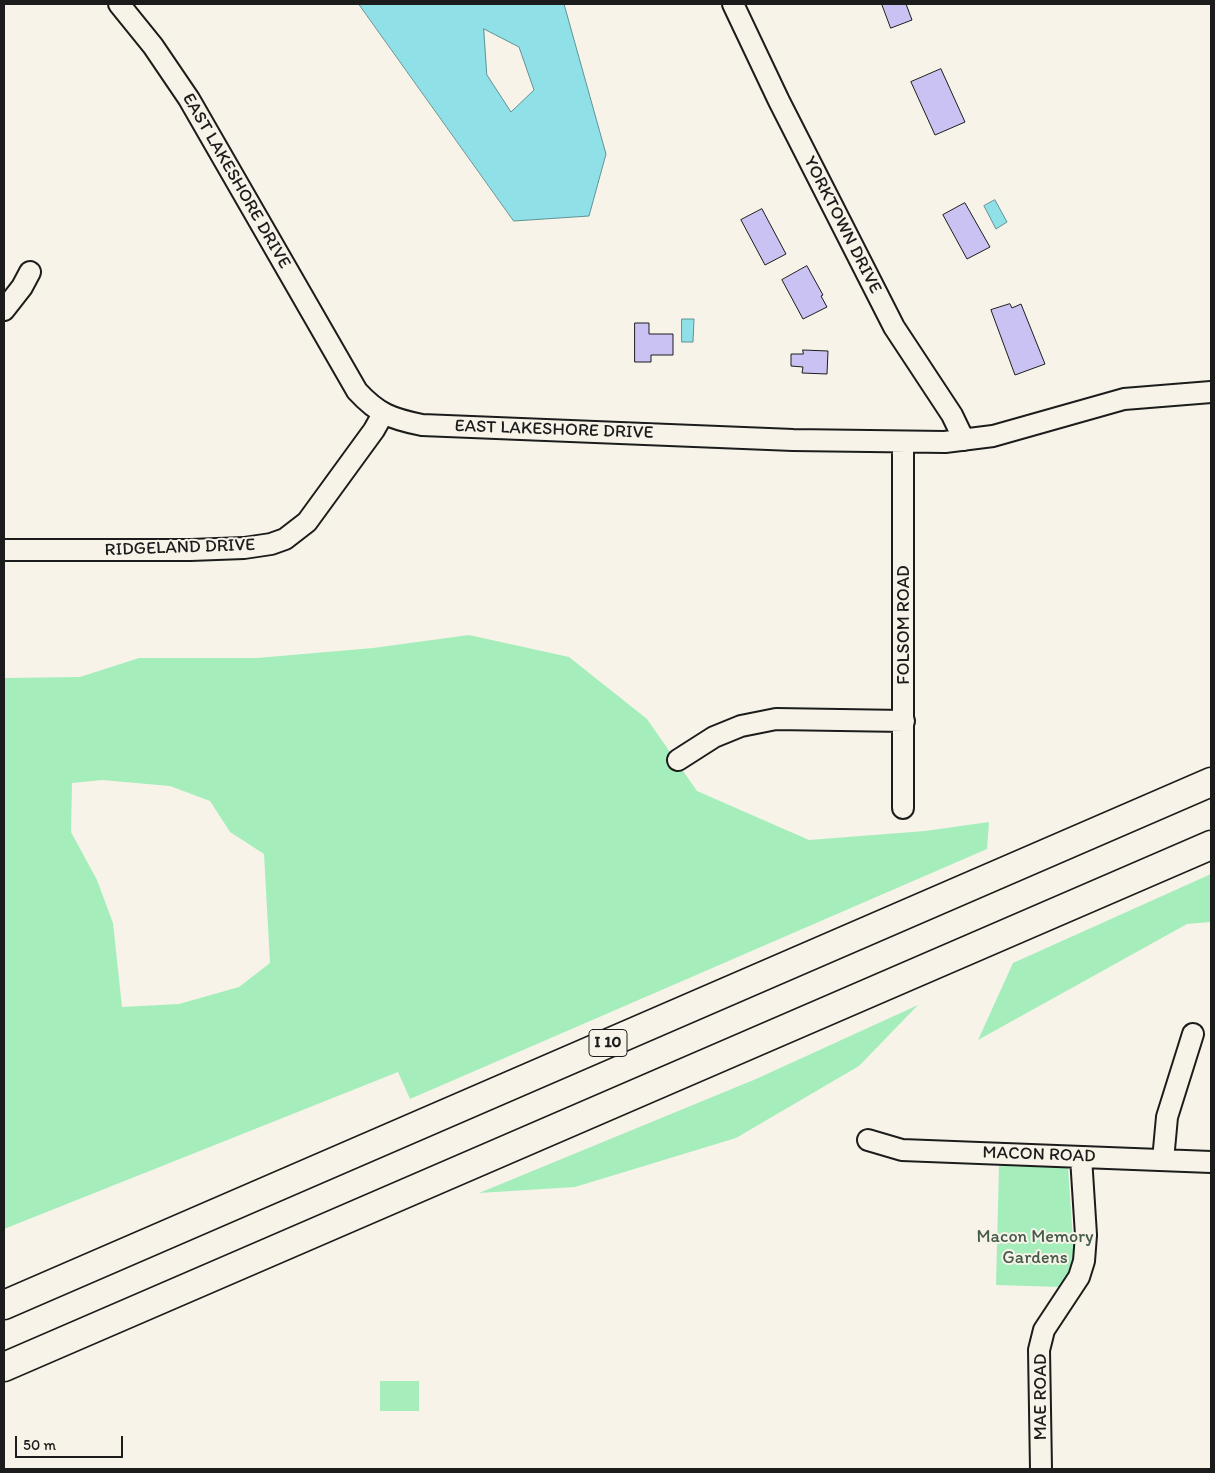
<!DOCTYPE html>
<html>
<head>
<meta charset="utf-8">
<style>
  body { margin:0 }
  #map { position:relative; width:1215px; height:1473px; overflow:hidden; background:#f7f3e8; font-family:Itim,sans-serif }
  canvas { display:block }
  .frame { position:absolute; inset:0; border:5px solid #1c1c1c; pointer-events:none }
  .scale { position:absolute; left:15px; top:1436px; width:108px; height:22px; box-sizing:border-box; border:2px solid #1c1c1c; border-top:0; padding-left:6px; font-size:15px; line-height:18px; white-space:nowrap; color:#1c1c1c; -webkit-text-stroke:4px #f7f3e8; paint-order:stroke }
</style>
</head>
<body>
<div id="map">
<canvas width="1215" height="1473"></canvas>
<div class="frame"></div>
<div class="scale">50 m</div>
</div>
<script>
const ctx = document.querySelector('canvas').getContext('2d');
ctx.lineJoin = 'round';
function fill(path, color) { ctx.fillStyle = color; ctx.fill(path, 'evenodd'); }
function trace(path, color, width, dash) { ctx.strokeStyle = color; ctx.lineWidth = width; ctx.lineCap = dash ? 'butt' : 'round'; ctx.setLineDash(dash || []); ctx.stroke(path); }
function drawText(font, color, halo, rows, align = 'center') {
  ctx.font = font + ' Itim,sans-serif'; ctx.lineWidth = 4; ctx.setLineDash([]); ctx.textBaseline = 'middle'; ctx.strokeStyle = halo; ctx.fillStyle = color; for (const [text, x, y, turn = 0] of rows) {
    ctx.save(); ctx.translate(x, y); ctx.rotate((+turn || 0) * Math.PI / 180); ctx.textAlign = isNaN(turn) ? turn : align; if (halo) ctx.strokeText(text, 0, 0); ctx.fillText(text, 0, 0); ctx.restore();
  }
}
fill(new Path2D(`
  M469,635L569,657L647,719L672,755L669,757L676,771L681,768L697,791L809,840L925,831L989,822L987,849L410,1099L398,1072L4,1229V678L80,677L139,658H257L373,648ZM102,780L170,786L210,801L230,832L264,854L270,963L239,987L179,1004L122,1007L113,923L97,880L71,832L72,783Z
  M1211,874V922L1187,924L978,1040L1013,963Z
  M918,1005L859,1066L736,1138L575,1187L479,1193L756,1079Z
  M999,1166L1068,1167L1074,1255L1071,1269L1061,1287L996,1285Z
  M380,1381H419V1411H380Z`), '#a5eebc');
const water = new Path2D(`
  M359,4H564L606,154L589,216L514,221ZM484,29L519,47L534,90L511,112L487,75Z
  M995,200L1007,222L996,229L984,206Z
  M682,319H694L693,342H682Z`);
fill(water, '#8fe0e7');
trace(water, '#619296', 1);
const building = new Path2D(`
  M882,4H906L912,20L891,28Z
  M941,69L965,122L935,135L911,82Z
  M965,203L990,247L967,259L943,215Z
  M762,209L786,254L765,265L741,220Z
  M807,266L823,295L821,296L827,307L803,319L782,280Z
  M1010,304L1012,308L1021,304L1045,364L1015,375L991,310Z
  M635,323H649V334H673V355H651V362H635Z
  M803,350L828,351L827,374L802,373L803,367L791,366V354H803Z`);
fill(building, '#cbc2f4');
trace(building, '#1c1c1c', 1);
const minor = new Path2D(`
  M119,4L153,46L189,99L357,391C378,414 392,419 422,425L793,440L945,442L993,436L1124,399L1211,392
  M733,4L779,101L894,327L952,415L964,440
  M4,310L22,287L30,272
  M903,443V808
  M4,550H190L244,548L271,544L285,539L307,522L374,430L383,414
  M678,760L714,737L741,726L776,719L904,721
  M868,1140L902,1150L1211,1162
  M1163,1160L1167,1117L1193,1034
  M1041,1469L1039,1350L1044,1330L1079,1277L1084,1261L1086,1235L1081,1157`);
const highway = new Path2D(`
  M4,1305L1211,782
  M4,1367L1211,845`);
trace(minor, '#1c1c1c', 24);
trace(highway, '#1c1c1c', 31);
trace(minor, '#f7f3e8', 20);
trace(highway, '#f7f3e8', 28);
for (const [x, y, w] of [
  [608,1043,38]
]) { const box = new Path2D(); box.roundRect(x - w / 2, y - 13.5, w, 27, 4); ctx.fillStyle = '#f7f3e8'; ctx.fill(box); trace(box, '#1c1c1c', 1); }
drawText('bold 16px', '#1c1c1c', null, [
  ["I 10",608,1043]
]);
drawText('18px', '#1c1c1c', '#f7f3e8', [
  ["EAST LAKESHORE DRIVE",236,181,60],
  ["YORKTOWN DRIVE",842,225,63],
  ["EAST LAKESHORE DRIVE",554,430,2],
  ["RIDGELAND DRIVE",180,548,-2],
  ["FOLSOM ROAD",904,625,-90],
  ["MACON ROAD",1039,1155,2],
  ["MAE ROAD",1041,1397,-90]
]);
drawText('18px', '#455b4c', '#f7f3e8', [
  ["Macon Memory",1035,1237],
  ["Gardens",1035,1258]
]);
</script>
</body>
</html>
